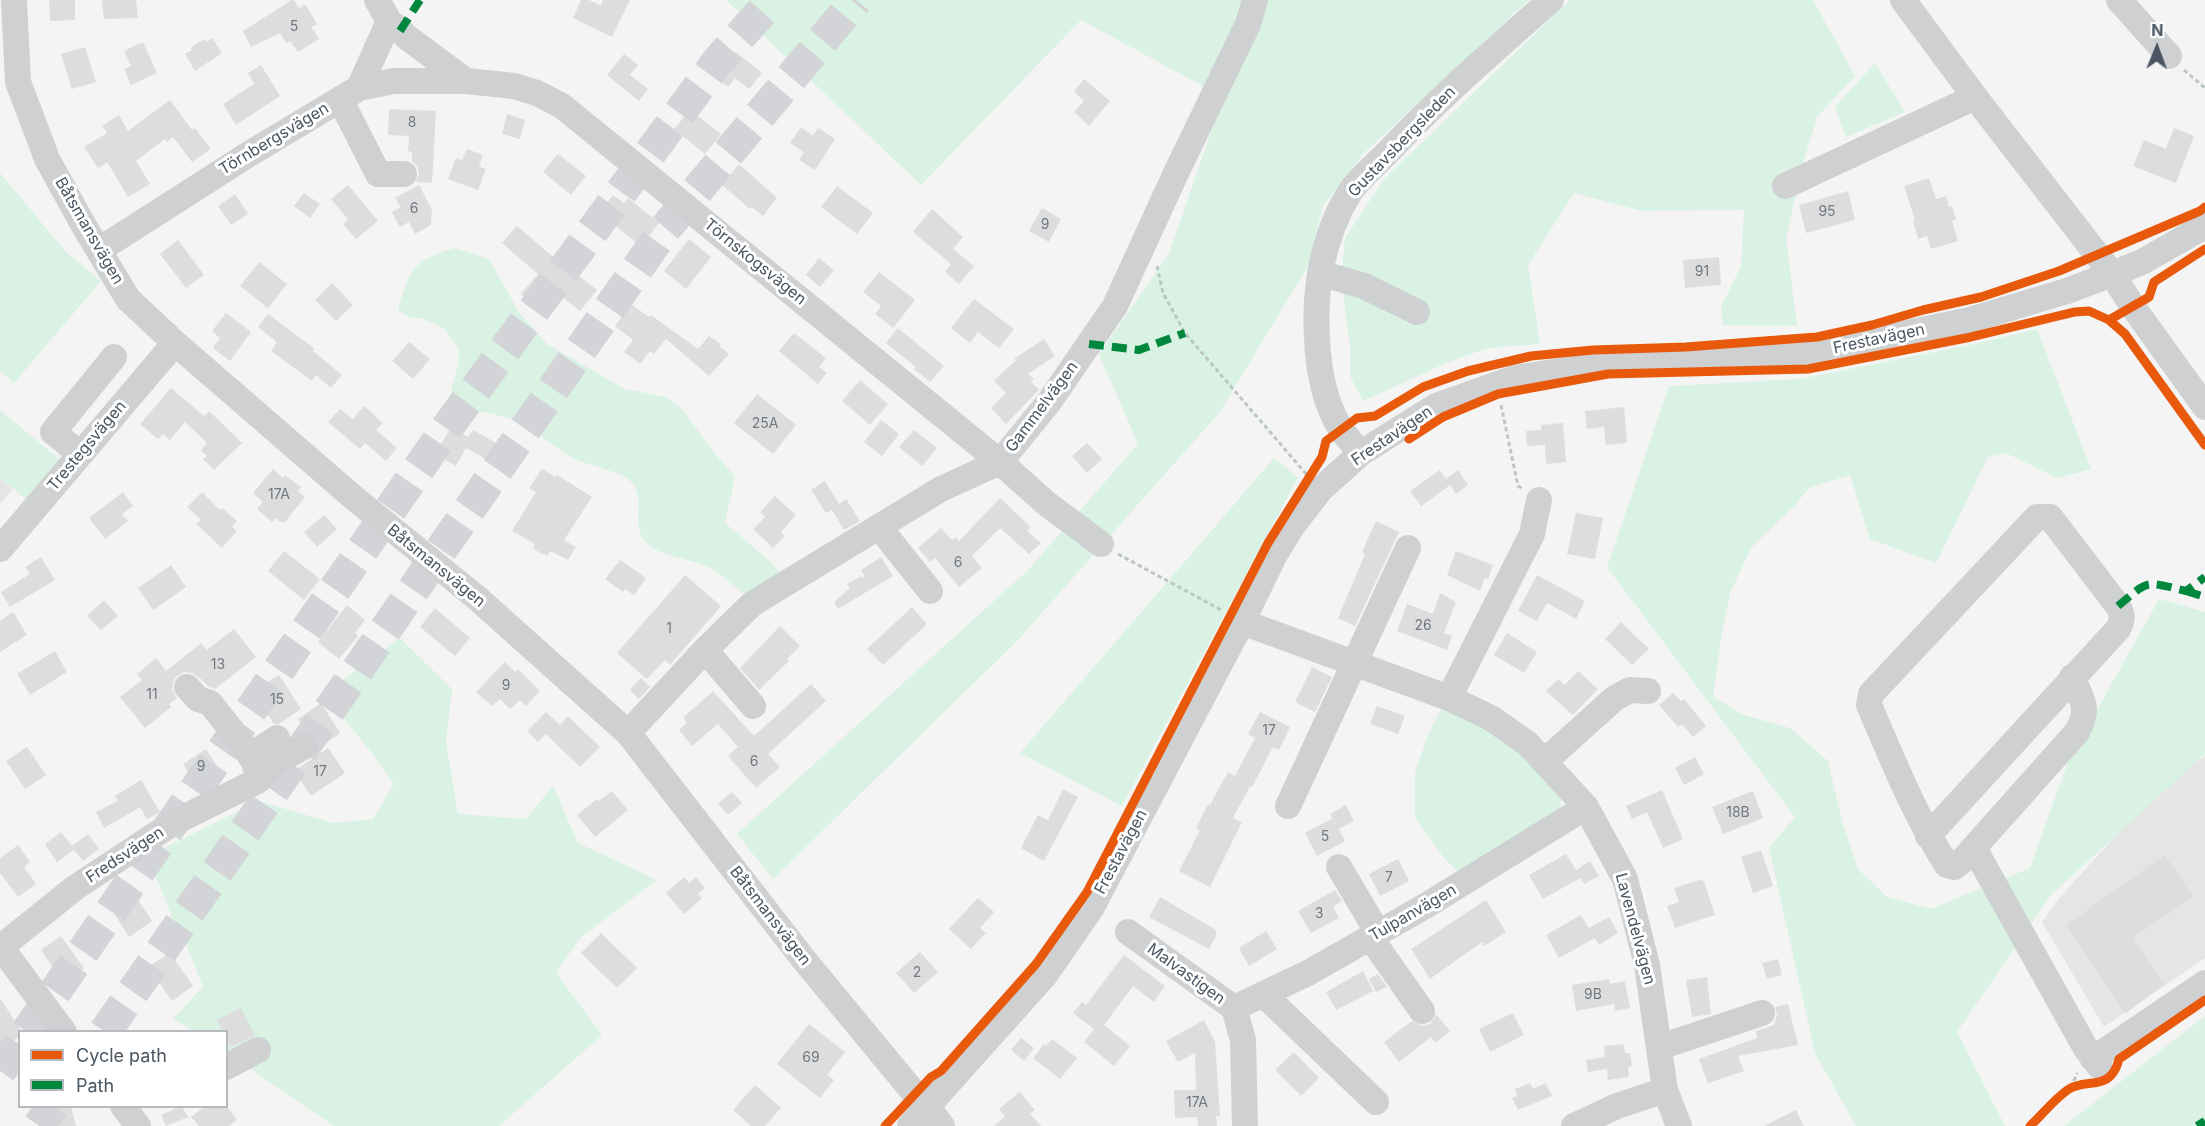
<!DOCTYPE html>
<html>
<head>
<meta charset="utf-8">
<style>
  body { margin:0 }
  #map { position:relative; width:2205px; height:1126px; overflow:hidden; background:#f4f4f4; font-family:Inter,sans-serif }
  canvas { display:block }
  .legend { position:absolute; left:18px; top:1030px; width:210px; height:78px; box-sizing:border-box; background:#fff; border:2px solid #b7bbc0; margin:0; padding:8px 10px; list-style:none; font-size:18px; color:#4a5661 }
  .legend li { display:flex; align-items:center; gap:12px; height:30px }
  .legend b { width:30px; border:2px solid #b7bbc0 }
  .north { position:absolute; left:2127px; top:18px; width:60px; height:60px; -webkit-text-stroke:4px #fff; paint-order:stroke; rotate:1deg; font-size:16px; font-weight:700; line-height:24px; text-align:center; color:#4a5661 }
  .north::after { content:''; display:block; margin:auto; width:21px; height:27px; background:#4a5661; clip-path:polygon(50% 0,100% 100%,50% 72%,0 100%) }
</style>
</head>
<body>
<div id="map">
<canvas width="2205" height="1126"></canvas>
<ul class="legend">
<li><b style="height:8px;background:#e8590c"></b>Cycle path</li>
<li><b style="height:8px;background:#00873e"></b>Path</li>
</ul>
<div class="north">N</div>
</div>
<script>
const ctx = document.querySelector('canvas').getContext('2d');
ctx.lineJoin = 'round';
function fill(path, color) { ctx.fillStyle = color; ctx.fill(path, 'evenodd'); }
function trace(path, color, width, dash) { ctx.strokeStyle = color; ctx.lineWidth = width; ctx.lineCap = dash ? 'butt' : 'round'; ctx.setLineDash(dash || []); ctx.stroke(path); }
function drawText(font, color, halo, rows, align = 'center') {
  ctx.font = font + ' Inter,sans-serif'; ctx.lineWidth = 6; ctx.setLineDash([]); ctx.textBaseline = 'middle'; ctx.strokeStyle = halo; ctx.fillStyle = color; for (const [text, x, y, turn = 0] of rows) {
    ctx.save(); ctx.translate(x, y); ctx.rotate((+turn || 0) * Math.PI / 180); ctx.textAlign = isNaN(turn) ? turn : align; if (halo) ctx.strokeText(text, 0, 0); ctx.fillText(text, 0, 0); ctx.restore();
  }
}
fill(new Path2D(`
  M0,478L13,489L0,504Z
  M2205,756V958L2104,1027L2042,922L2062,895L2157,790Z`), '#e6e5e6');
fill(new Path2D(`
  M726,0H1529L1364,153L1323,206L1307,268L1219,413L1017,641L773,879L737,834L1028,570L1138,444L1099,354L1169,254L1223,97L1081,20L921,185Z
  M1570,0H1813L1855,76L1817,117L1802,167L1786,239L1797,326L1723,325L1721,307L1741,266L1744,210L1642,211L1574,193L1528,265L1540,344L1488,348L1451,361L1363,401L1350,376V346L1341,277L1345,238L1385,178Z
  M1875,63L1905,112L1846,137L1835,107Z
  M0,173L66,252L101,281L14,383L0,371Z
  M454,248L489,259L519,312L547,344L625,389L666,397L683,410L715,454L735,476L725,523L772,563L781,575L745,594C734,586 723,576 712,569C693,558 665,559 648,544C629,527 646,503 634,485C625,472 594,467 580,461C558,452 537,430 518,422C499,414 480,411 460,409L450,400L452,385L459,363L458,348L445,329L422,318H410L398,310C410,270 412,261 454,248Z
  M2037,329L2091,469L2057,478L2006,453L1988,457L1936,563L1870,539L1850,475L1809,488L1795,505L1751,548L1730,593L1722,632L1713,697L1744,715L1790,728L1828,761L1843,824L1858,869L1887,897L1931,909L2030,868L2068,762L2159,599L2205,612V754L2051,895L1957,1032L2005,1126H1856L1815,1053L1769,848L1795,817L1607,567L1669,386L1800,379L1970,345Z
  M0,410L59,459L26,499L0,478Z
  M1274,458L1298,477L1122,806L1020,753Z
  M400,638L452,689L446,742L458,814L526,819L553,786L578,843L657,880L580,938L556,973L602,1035L499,1126H334L227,1053L226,1032L193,1031L173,1019L203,987L186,943L179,935L148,856L259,801L333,823L373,819L394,784L371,752L324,694Z
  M1444,702L1495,726L1562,798L1560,807L1555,814L1473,864L1457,871L1444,858L1415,818V772L1428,735Z
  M2205,1016V1126H2064Z`), '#d9f2e3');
fill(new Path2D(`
  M49,0H75V20L50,21Z
  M102,0H136L138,18L104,19Z
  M292,0H294L299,8L305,4L317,24L311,27L319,39L298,52L290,41L286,43L280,33L251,47L243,31Z
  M581,0H589L601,6L603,0H630L612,37L573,18Z
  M212,38L222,53L195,71L185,54L192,50L190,48L204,39L206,42Z
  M143,42L157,73L131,85L124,69L131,66L124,51Z
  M85,47L96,82L72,89L61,54Z
  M736,52L762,73L749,89L735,78L728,87L716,77Z
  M624,54L638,65L630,75L648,89L639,101L607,75Z
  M261,65L280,96L236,125L223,104L254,84L248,73Z
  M1084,79L1110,101L1089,126L1074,112L1084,101L1074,92Z
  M170,100L192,130L195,128L211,149L192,162L173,137L167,142L165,139L136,161L150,184L128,197L107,162L98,168L84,147L107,133L102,126L119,115L128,131Z
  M389,109L436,111L432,183L416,182L419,173L417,166L412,161V152L408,151L409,136L388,135Z
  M690,110L721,134L705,154L674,129Z
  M507,114L525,120L520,139L502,134Z
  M801,127L813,136L818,128L835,139L815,170L799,160L804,152L790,143Z
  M2174,128L2194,136L2176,183L2133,166L2144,140L2166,149Z
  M467,149L483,155L479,167L486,169L478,190L448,179L456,158L462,160Z
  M558,154L586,176L571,195L543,172Z
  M739,164L777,198L763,216L752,207L750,209L722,185Z
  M1929,178L1936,199L1946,196L1949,207L1952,206L1956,220L1952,221L1958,241L1931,249L1927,236L1918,239L1913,221L1915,220L1904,186Z
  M348,185L378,221L356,239L343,224L348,219L331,199Z
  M419,185L432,210L431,225L415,234L409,222L400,227L392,212L401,207L395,198Z
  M837,186L873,213L857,234L821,207Z
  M1848,191L1855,220L1806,233L1799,205Z
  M304,193L320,204L310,218L294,206Z
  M235,194L248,214L231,225L218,206Z
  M613,195L624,203L628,198L659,223L641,246L613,224L604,235L590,224Z
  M1042,208L1061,219L1049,242L1029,231Z
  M932,209L963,237L953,249L974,266L959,284L945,272L951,264L913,232Z
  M517,226L559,262L560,261L597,290L580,311L550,287L535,305L521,294L538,274L502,243Z
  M689,239L711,257L686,289L664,271Z
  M178,240L204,275L186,288L160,254Z
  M1719,257L1721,285L1685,288L1683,260Z
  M819,258L834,270L820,287L806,275Z
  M259,262L287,284L268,308L240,286Z
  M879,272L915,300L893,328L875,314L881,306L863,292Z
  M332,283L353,305L336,321L315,300Z
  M974,299L1014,329L999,348L978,332L970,343L951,328Z
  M631,304L649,317L651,315L698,349L709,336L721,344L719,346L729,354L709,376L666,339L654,354L650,351L640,364L624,352L633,340L615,326Z
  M226,313L251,332L230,361L213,348L220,338L212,331Z
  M268,314L315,349L313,351L342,375L331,388L316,375L312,381L271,351L277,342L258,327Z
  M898,328L944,366L930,382L914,369L916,367L886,343Z
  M794,333L826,358L819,367L827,373L818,384L779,351Z
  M1044,339L1055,356L1028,374L1034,379L1031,382L1039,390L1006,424L991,408L1006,393L994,381L1016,360L1014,359Z
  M409,342L430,359L413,379L392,361Z
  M860,380L888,404L870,425L842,401Z
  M171,388L204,416L209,411L242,443L214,470L203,459L207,456L201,450L207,443L185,422L170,440L163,434L158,439L140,424Z
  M757,394L796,425L773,454L734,423Z
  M364,406L383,423L376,430L397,448L386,461L365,443L360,449L328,422L340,409L353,419Z
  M1624,407L1627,443L1606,445L1604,427L1587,429L1585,411Z
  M881,420L899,434L882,456L864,442Z
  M1563,423L1566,462L1546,464L1545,445L1527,446L1526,431L1541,430V425Z
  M451,427L468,437L473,430L512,452L502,468L466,448L456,466L435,454Z
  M914,430L937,448L922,466L899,447Z
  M1087,443L1102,459L1087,473L1072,456Z
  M273,469L283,478L285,475L301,487L298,491L305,497L285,522H280L275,518L272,522L257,509L263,502L253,493Z
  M542,469L556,477L557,475L592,497L564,540L576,547L568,560L550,551L547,556L533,549L535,544L512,531L536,492L529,488Z
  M1440,470L1450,485L1421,506L1410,491Z
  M1458,470L1468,485L1456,494L1446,479Z
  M825,481L839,504L846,499L860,521L844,530L832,510L826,513L811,490Z
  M123,492L133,506L122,514L128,521L105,539L89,518Z
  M202,492L220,510L222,508L237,521L232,527L237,531L222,548L196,524L201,520L187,507Z
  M775,496L796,515L781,532L785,536L773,548L753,529L765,517L760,512Z
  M1000,498L1031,527L1027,531L1041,543L1029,554L1000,528L972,556L982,568L959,587L935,558L930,562L918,548L941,528L952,540L955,537L959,541Z
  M1576,513L1603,518L1595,559L1567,554Z
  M324,515L337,529L317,547L304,532Z
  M1376,521L1399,532L1355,626L1338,618L1365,554L1362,552Z
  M284,551L320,579L304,600L268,571Z
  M1456,551L1493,565L1488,579L1485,578L1480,591L1447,575Z
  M41,557L55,580L10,607L1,592L30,574L25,567Z
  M881,557L893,576L838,609L834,602L850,588L847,584L861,576L863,578L865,576L861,570Z
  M620,560L646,578L634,595L625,589L623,592L605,579Z
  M171,565L186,587L153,610L138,588Z
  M685,575L721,606L670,665L665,660L647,679L617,653Z
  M1537,575L1585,601L1576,619L1547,603L1537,621L1518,611Z
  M1440,593L1456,602L1444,633L1452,636L1447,650L1397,631L1407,604L1433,614Z
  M104,600L118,616L101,630L87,616Z
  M347,605L365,620L355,633L358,636L339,659L318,642Z
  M912,607L927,624L883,665L867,649Z
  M435,608L470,638L455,656L420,627Z
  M13,612L27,635L0,652V621Z
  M1621,622L1649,649L1632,665L1605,639Z
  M780,626L800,646L787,659L789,661L759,690L740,668Z
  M234,629L256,657L215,689L208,686L201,679L192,673L184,672L177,676L173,682L172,690L177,698L169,704L171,707L145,728L120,697L142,680L137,674L156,658L166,671L201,643L207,650Z
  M1507,633L1537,652L1524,673L1494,655Z
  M55,651L67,672L30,695L17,674Z
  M505,662L515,672L518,669L540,691L526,706L520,700L510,709L500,699L492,706L476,692Z
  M1312,667L1332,677L1315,712L1295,702Z
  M1578,671L1598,689L1573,715L1546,691L1558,679L1565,685Z
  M279,675L301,709L279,724H274L253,691Z
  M641,678L650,687L639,699L630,690Z
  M811,684L826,701L768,754L780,767L756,788L728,756L738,747L718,724L692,746L679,730L687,722L683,718L713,691L754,736Z
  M1673,693L1681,701L1684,699L1706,726L1693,737L1682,724L1678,727L1659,705Z
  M321,703L340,733L320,748L318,738L312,733L306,731L298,719Z
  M1377,706L1405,716L1398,734L1370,724Z
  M546,712L560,725L568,716L600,747L580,767L546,734L538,742L527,731Z
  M1260,712L1290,727L1279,750L1273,747L1252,787L1250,786L1233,818L1242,822L1210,887L1179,871L1200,830L1196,828L1208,804L1210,805L1228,772L1235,776L1255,738L1248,734Z
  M27,747L46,775L25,789L6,761Z
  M328,748L345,773L311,796L294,771Z
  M206,749L220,771L197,786L183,764Z
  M1695,757L1704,774L1684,785L1675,768Z
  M141,780L160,812L147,819L140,807L104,828L96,812L118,801L115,796Z
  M1063,789L1078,797L1044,861L1021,848L1038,815L1048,820Z
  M1662,790L1683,839L1663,848L1647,812L1632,819L1626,806Z
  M612,791L628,810L595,837L577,815L597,799L599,801Z
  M1753,791L1763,818L1723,834L1712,807Z
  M732,792L742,803L728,815L718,804Z
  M1346,805L1354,821L1339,829L1330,814Z
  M1333,818L1345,841L1317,856L1305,833Z
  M61,832L72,846L88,834L99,849L83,861L74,850L57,862L45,844Z
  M18,845L30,862L24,867L36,884L18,897L0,873V858Z
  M1761,850L1773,886L1753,893L1741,857Z
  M1566,854L1576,870L1590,861L1599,876L1584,884L1580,878L1543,899L1529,875Z
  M2165,855L2193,897L2132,938L2164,984L2125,1014L2066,925Z
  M1398,859L1409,881L1380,896L1369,874Z
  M684,877L689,883L696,877L705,888L698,894L702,898L684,914L666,893Z
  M1703,879L1715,915L1675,928L1667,906L1679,902L1674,888Z
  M131,889L152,921L129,937L108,904Z
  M1335,890L1342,901L1333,907L1339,918L1311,933L1298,911Z
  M1160,897L1216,930V936L1209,949L1149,917Z
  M978,898L994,912L980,928L986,933L971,949L949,929Z
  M1486,900L1506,932L1484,946L1482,942L1430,979L1411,949Z
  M1581,915L1591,932L1589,928L1609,917L1618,933L1599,945L1595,938L1559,958L1546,935Z
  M1266,931L1277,949L1249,966L1239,948Z
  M601,933L637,968L617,988L581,953Z
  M61,936L84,968L63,982L41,950Z
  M920,952L938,972L914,993L896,973Z
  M170,953L193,986L172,1001L148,967Z
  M1124,955L1165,986L1154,1002L1133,986L1104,1025L1130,1046L1114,1066L1084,1042L1094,1029L1073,1013L1082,1002L1086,1005Z
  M1778,959L1782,975L1767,979L1762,963Z
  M1363,971L1373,991L1336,1010L1326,992Z
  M1378,974L1387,987L1376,992L1369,979Z
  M1707,977L1711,1014L1692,1017L1686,980Z
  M1609,979L1610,984L1625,981L1630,1008L1615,1011L1614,1004L1576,1011L1572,985Z
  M0,998L22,1032H20V1036L0,1049Z
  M1788,1004L1798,1045L1738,1056L1744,1071L1708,1083L1699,1059L1757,1038L1756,1031L1774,1025L1777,1015L1775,1007Z
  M241,1008L255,1036L231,1047L226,1039V1032H223L217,1020Z
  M1513,1013L1524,1035L1490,1052L1479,1029Z
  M1436,1014L1450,1031L1435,1043L1431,1037L1399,1062L1384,1042L1412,1021L1423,1026L1430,1024Z
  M1204,1020L1215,1042L1220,1116H1216L1217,1126H1198L1197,1117L1175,1118L1174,1090H1196L1195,1053L1178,1062L1166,1041Z
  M809,1024L845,1052L827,1075L834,1080L820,1098L777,1064Z
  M1021,1038L1034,1048L1024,1061L1011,1050Z
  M1052,1039L1077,1058L1060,1079L1033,1058L1044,1044L1046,1046Z
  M1624,1044L1625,1053H1630L1632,1066L1628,1067L1629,1077L1608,1080L1607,1069L1588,1072L1586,1060L1605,1057L1604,1046Z
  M1294,1052L1319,1078L1301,1096L1275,1070Z
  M1530,1083L1533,1089L1546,1083L1552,1096L1518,1110L1512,1098L1517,1096L1515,1089Z
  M755,1085L781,1108L765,1126H751L733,1110Z
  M1020,1092L1035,1110L1030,1114L1041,1126H994L1005,1116L999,1109Z
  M43,1107H71L76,1126H48Z
  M179,1107H182L188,1117L166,1126L161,1115Z
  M204,1107H227L237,1120L229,1126H199L191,1117Z
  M1796,1110L1804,1126H1764Z`), '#ddddde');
trace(new Path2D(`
  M27,1032L449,425L718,61L772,0
  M105,1032L664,230L856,0
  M0,1071L20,1043
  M39,1126L53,1106`), '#d2d4d7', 33, [33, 16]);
trace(new Path2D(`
  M2184,70L2205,88
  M1157,266L1163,293L1185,333L1307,475
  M2109,320L2123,332
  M1501,405L1518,486L1523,489
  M2189,422L2205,445
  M1118,554L1223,611
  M2071,1088L2077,1073`), '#bcc7c4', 3, [4.5, 3]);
trace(new Path2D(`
  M14,0L18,82L40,140L47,159L84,226L128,299L175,343L354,498L477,598L628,733L805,961L915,1094L928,1107L942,1126
  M377,0L389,21L408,38L466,81L514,86L537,93L562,106L1000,462L1047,504L1101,544
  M1903,0L1975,97L2112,274L2133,307L2205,407
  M2119,0L2169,56
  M359,88L389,21
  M340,99L378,174H404
  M1785,186L1975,97
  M99,250L249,154L359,88L394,81H466
  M1320,273L1364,286L1417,312
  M1361,453C1354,445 1346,437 1340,428C1324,401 1318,368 1317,337C1314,287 1323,235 1350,192C1360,177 1378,163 1391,149C1441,96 1497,48 1551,0
  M80,454L53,432L114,357
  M879,527L930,591
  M0,549L175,343
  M1242,622L1449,698L1491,718L1528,744L1586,807L1625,879L1647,965L1665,1090L1679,1126
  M705,650L753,706
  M187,687L198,699L210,703L241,742L253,759L259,780
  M1449,698L1532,534L1539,500
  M628,733L705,650L752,604L941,489L1000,462L1049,402L1115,306L1176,173L1248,24L1255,0
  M250,756L277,738
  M1545,761L1615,698L1630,690L1648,691
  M1288,806L1408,548
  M1928,836L2118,629C2123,619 2123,615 2118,606L2050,517H2037L1871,694L1869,705C1893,760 1914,815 1947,865L1954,867L1962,861L2077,732C2090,708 2083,701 2072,677
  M1974,848L2085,1047L2099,1066
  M1339,867L1378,933
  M1128,932L1234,1008L1243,1040L1245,1126
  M1370,937L1422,1011
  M0,946L64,1032
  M1,947L76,887L173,823L259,780L279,760L305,746
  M1263,994L1376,1102
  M1234,1008L1308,973L1427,905L1586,807
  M1660,1047L1762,1013
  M2093,1059L2205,983
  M226,1067L258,1050
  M123,1106L138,1126
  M910,1126L1045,975L1092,907L1242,622L1274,556L1293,525L1321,489L1361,453L1436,406L1515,378L1603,364L1820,351L1970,320L2067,291L2112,274L2142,262L2205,226
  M1574,1126L1617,1106L1665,1090`), '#ced0d2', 26);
trace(new Path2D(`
  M400,31L420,0
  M1089,344L1139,350L1185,333
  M2186,591L2205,597
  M2118,606C2150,579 2144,581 2186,591L2205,577
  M2197,1126L2205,1121`), '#00873e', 8, [15, 8]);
trace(new Path2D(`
  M2109,320L2125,334L2205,445
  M1409,439L1443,417L1498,394L1608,374L1808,369L1966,338L2074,312L2089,311L2109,320L2149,297L2154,282L2205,249
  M885,1126L931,1077L941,1071L1036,964L1087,892L1268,543L1322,457L1326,441L1357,418L1375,416L1423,387L1468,371L1531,356L1593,350L1686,347L1817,337L1872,325L1923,310L1981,297L2059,271L2200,211L2205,207
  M2030,1126C2043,1114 2055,1098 2069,1089C2087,1078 2111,1092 2119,1059L2205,1000`), '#e8590c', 9);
drawText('14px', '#707881', null, [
  ["5",294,27],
  ["8",412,123],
  ["6",414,209],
  ["95",1827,212],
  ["9",1045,225],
  ["91",1702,272],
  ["25A",765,424],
  ["17A",279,495],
  ["6",958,563],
  ["26",1423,626],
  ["1",669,629],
  ["13",218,665],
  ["9",506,686],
  ["11",152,695],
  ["15",277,700],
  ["17",1269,731],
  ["6",754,762],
  ["9",201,767],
  ["17",320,772],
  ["18B",1738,813],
  ["5",1325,837],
  ["7",1389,878],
  ["3",1319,914],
  ["2",917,973],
  ["9B",1593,995],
  ["69",811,1058],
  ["17A",1197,1103]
]);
drawText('16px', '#4a5661', '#fff', [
  ["Törnbergsvägen",274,139,-31],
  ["Gustavsbergsleden",1402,142,-46],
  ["Båtsmansvägen",89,231,60],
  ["Törnskogsvägen",755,262,39],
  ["Frestavägen",1879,339,-12],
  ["Gammelvägen",1042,407,-53],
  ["Frestavägen",1392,436,-34],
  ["Trestegsvägen",87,446,-50],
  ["Båtsmansvägen",436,566,39],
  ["Frestavägen",1121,852,-62],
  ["Fredsvägen",125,855,-33],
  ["Tulpanvägen",1413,913,-30],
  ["Båtsmansvägen",770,916,52],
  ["Lavendelvägen",1635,929,75],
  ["Malvastigen",1186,974,36]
]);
</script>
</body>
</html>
